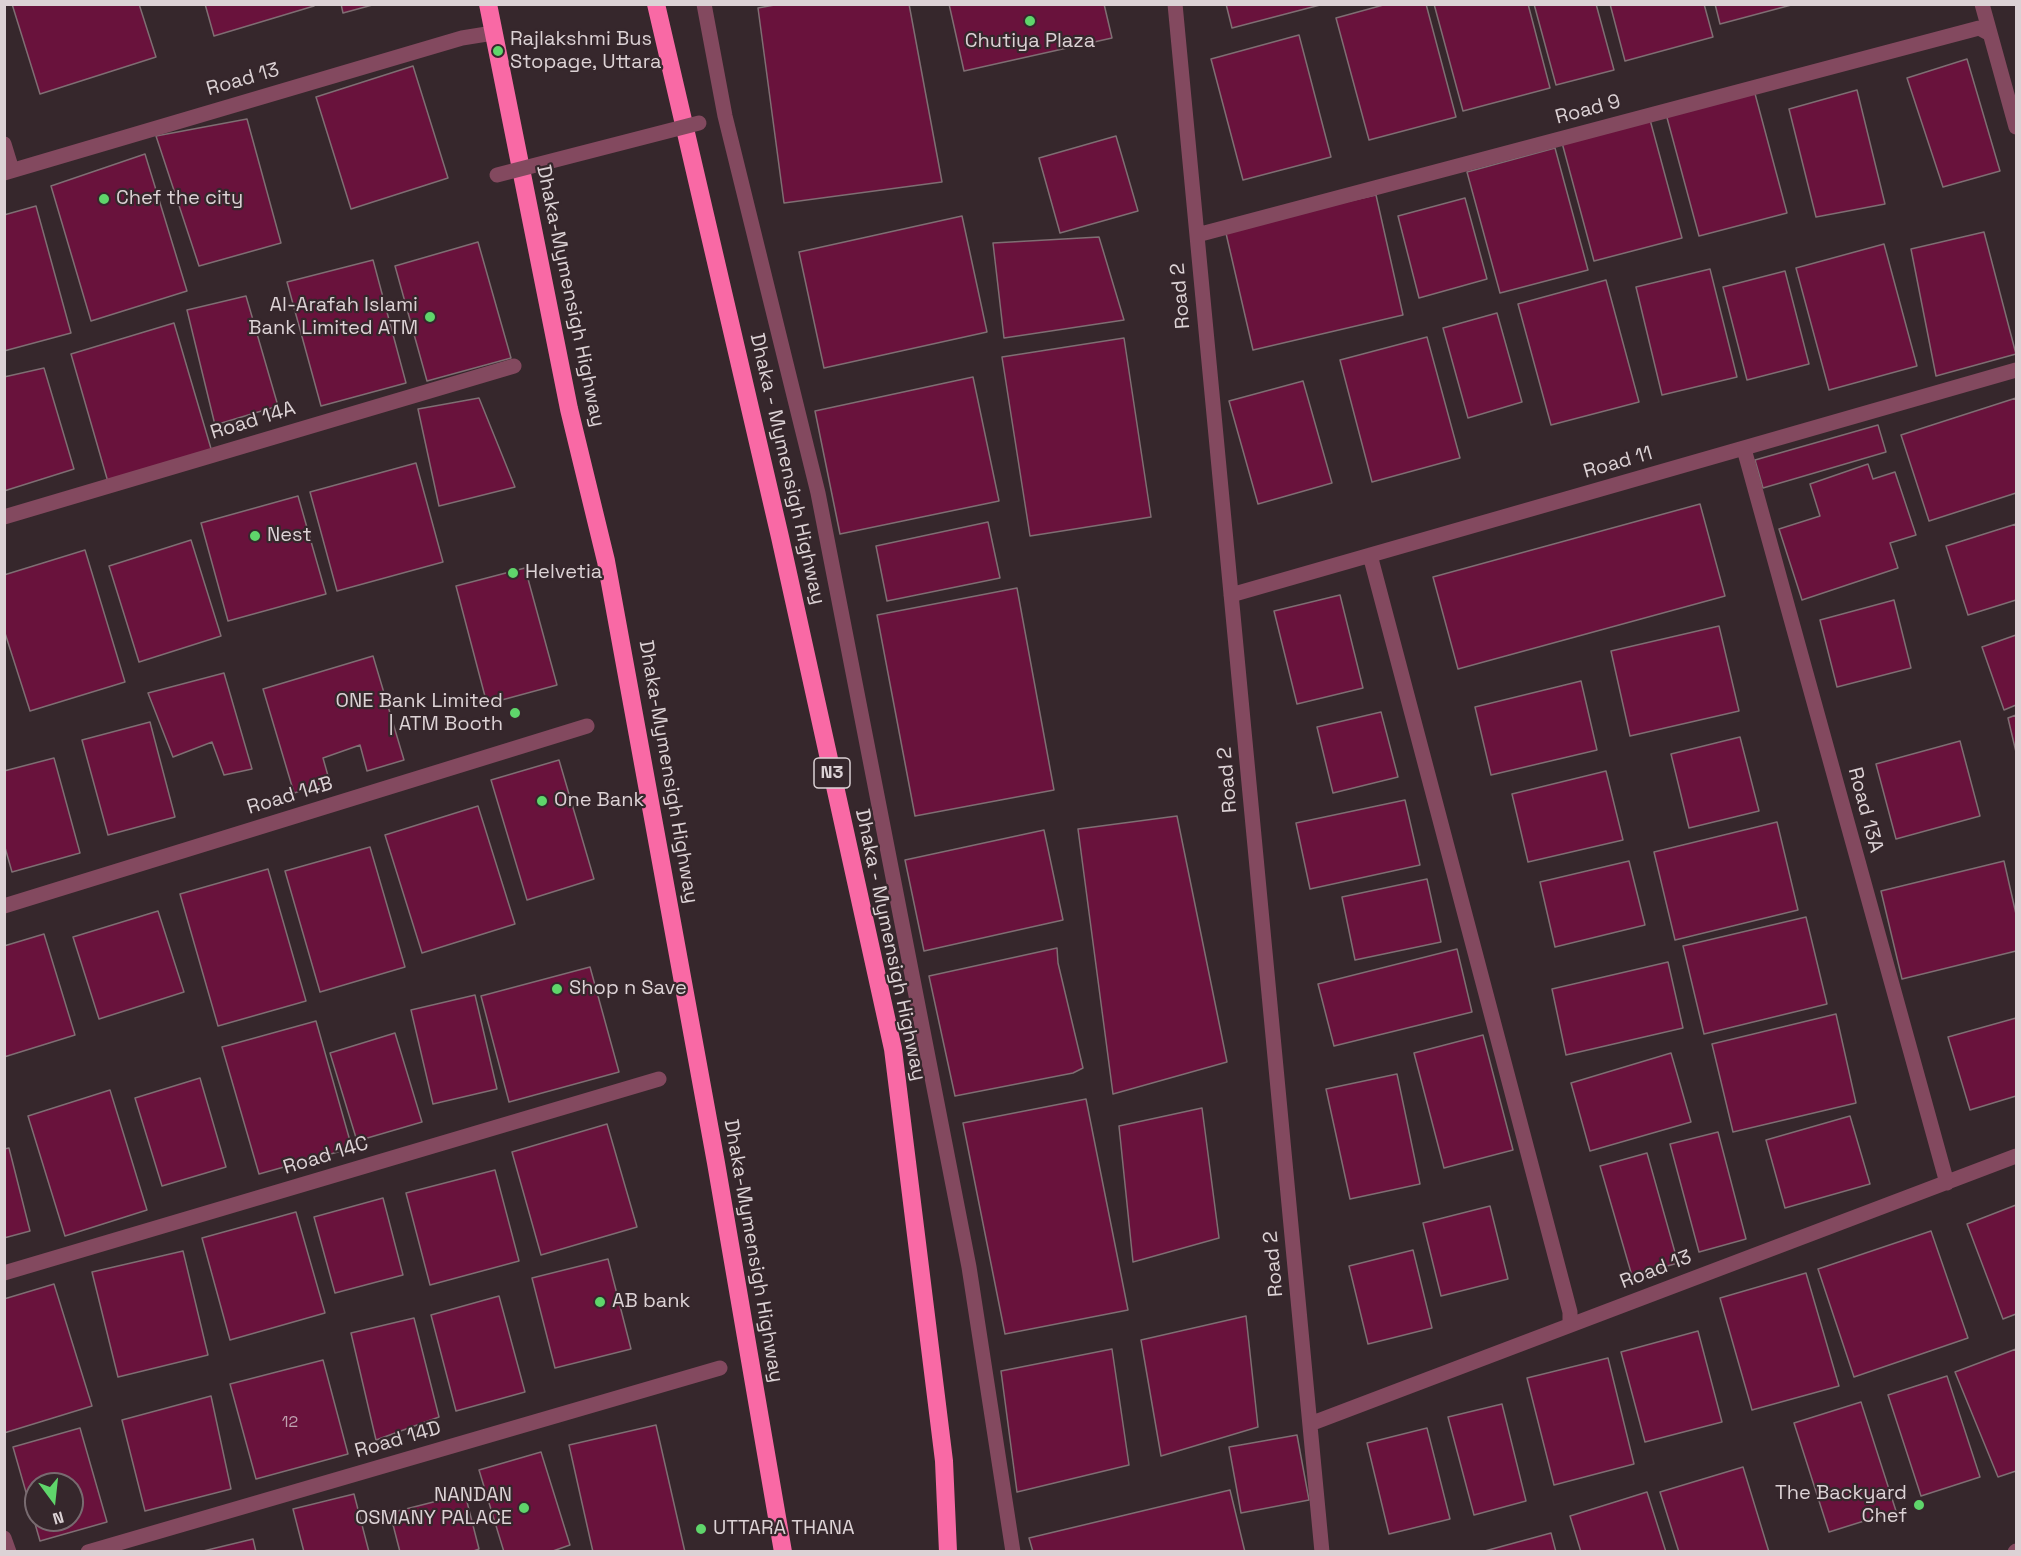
<!DOCTYPE html>
<html>
<head>
<meta charset="utf-8">
<style>
  body { margin:0 }
  #map { position:relative; width:2021px; height:1556px; overflow:hidden; background:#36272c; font-family:"Space Grotesk",sans-serif }
  canvas { display:block }
  .frame { position:absolute; inset:0; border:6px solid #dcd2d5; pointer-events:none }
  .north { position:absolute; left:24px; top:1472px; width:60px; height:60px; box-sizing:border-box; background:#36272c; border:2px solid #786b70; border-radius:50%; rotate:165deg; font-size:16px; font-weight:700; line-height:24px; text-align:center; color:#dcd2d5 }
  .north::after { content:''; display:block; margin:auto; width:21px; height:27px; background:#5fd56b; clip-path:polygon(50% 0,100% 100%,50% 72%,0 100%) }
</style>
</head>
<body>
<div id="map">
<canvas width="2021" height="1556"></canvas>
<div class="frame"></div>
<div class="north">N</div>
</div>
<script>
const ctx = document.querySelector('canvas').getContext('2d');
ctx.lineJoin = 'round';
function fill(path, color) { ctx.fillStyle = color; ctx.fill(path, 'evenodd'); }
function trace(path, color, width, dash) { ctx.strokeStyle = color; ctx.lineWidth = width; ctx.lineCap = dash ? 'butt' : 'round'; ctx.setLineDash(dash || []); ctx.stroke(path); }
function drawText(font, color, halo, rows, align = 'center') {
  ctx.font = font + ' "Space Grotesk",sans-serif'; ctx.lineWidth = 4.5; ctx.setLineDash([]); ctx.textBaseline = 'middle'; ctx.strokeStyle = halo; ctx.fillStyle = color; for (const [text, x, y, turn = 0] of rows) {
    ctx.save(); ctx.translate(x, y); ctx.rotate((+turn || 0) * Math.PI / 180); ctx.textAlign = isNaN(turn) ? turn : align; if (halo) ctx.strokeText(text, 0, 0); ctx.fillText(text, 0, 0); ctx.restore();
  }
}
const building = new Path2D(`
  M12,4H139L156,57L40,94Z
  M205,4H313L314,6L214,36Z
  M341,4H376L343,13Z
  M780,4H909L942,182L784,203L758,8Z
  M949,4H1104L1112,38L964,71Z
  M1226,4H1320V5L1232,28Z
  M1387,4H1426L1456,117L1369,140L1336,18Z
  M1434,4H1528L1550,88L1463,111Z
  M1534,4H1596L1614,70L1556,85Z
  M1610,4H1704L1713,37L1625,61Z
  M1715,4H1795L1720,24Z
  M1299,35L1331,157L1243,180L1211,59Z
  M1967,59L2000,171L1943,187L1907,78Z
  M413,66L448,178L351,209L316,97Z
  M1754,90L1787,213L1699,236L1666,114Z
  M1857,90L1885,204L1816,217L1789,109Z
  M1649,116L1682,238L1594,261L1561,139Z
  M247,119L281,243L199,266L156,136Z
  M1116,136L1138,211L1060,233L1039,158Z
  M1555,148L1588,270L1500,293L1467,172Z
  M145,154L187,291L91,321L51,186Z
  M1376,195L1403,315L1253,350L1225,229Z
  M1465,198L1487,279L1419,298L1398,216Z
  M36,206L71,333L4,351V215Z
  M962,216L987,332L824,368L799,252Z
  M1984,232L2016,354L1936,376L1911,249Z
  M1099,237L1124,320L1004,338L993,243Z
  M478,242L511,358L427,381L395,266Z
  M1884,244L1917,366L1829,390L1796,268Z
  M373,260L406,383L321,406L287,282Z
  M1710,269L1737,377L1662,395L1636,287Z
  M1785,271L1809,364L1747,380L1723,287Z
  M1606,280L1639,402L1551,425L1518,304Z
  M246,296L278,406L215,425L187,310Z
  M1497,313L1522,402L1468,418L1443,328Z
  M174,323L212,452L108,482L71,354Z
  M1427,337L1460,458L1372,482L1340,360Z
  M1124,338L1151,517L1030,536L1002,357Z
  M44,368L74,469L4,491V377Z
  M973,377L999,501L840,534L815,411Z
  M1303,381L1332,483L1258,504L1229,401Z
  M479,398L515,487L439,506L418,409Z
  M2016,398V493L1929,521L1901,435Z
  M1878,425L1886,452L1763,488L1755,460Z
  M416,463L443,562L337,591L310,492Z
  M1868,464L1873,479L1895,472L1916,535L1890,543L1898,568L1802,600L1779,529L1820,516L1810,484Z
  M298,496L326,594L228,621L201,523Z
  M1700,504L1725,596L1458,669L1433,577Z
  M988,522L1000,578L887,601L876,546Z
  M2016,524V600L1968,615L1946,546Z
  M191,540L221,636L139,662L109,566Z
  M85,550L125,682L30,711L4,630V575Z
  M525,568L557,685L487,704L456,586Z
  M1017,588L1054,790L915,816L877,615Z
  M1340,595L1363,688L1297,704L1274,611Z
  M1894,600L1911,668L1837,687L1820,620Z
  M1719,626L1739,711L1630,736L1611,651Z
  M2016,635V705L2004,710L1982,647Z
  M373,656L404,760L367,771L360,745L323,758L330,783L294,793L263,689Z
  M224,673L252,769L224,775L212,742L173,757L148,693Z
  M1581,681L1597,750L1491,775L1475,707Z
  M1381,712L1398,777L1333,793L1317,727Z
  M2016,715V752L2008,718Z
  M150,722L175,817L108,835L82,740Z
  M1740,737L1759,811L1689,828L1671,754Z
  M1960,741L1980,816L1896,839L1876,764Z
  M54,758L80,853L12,872L4,844V771Z
  M559,760L594,879L527,900L491,780Z
  M1606,771L1623,840L1528,862L1512,794Z
  M1405,800L1420,865L1310,889L1296,823Z
  M478,806L515,924L422,953L385,835Z
  M1177,816L1227,1062L1113,1094L1078,829Z
  M1777,822L1798,910L1675,940L1654,852Z
  M1044,830L1063,920L924,951L905,860Z
  M370,847L405,967L320,992L285,871Z
  M1629,861L1645,925L1555,947L1540,882Z
  M2004,861L2016,914V951L1902,979L1881,891Z
  M268,869L306,1001L218,1026L180,894Z
  M1427,879L1441,942L1355,960L1342,897Z
  M158,911L184,992L99,1019L73,937Z
  M1806,917L1827,1004L1704,1034L1683,946Z
  M44,934L75,1035L4,1057V946Z
  M1057,948L1058,963L1083,1068L1073,1073L955,1096L929,976Z
  M1457,949L1472,1012L1334,1046L1318,984Z
  M1668,962L1683,1028L1566,1055L1552,989Z
  M590,967L619,1072L509,1102L481,996Z
  M475,995L497,1089L433,1104L411,1010Z
  M1836,1014L1856,1103L1733,1132L1712,1044Z
  M2016,1018V1096L1970,1110L1948,1037Z
  M316,1021L352,1148L259,1174L222,1047Z
  M395,1033L422,1122L357,1141L330,1053Z
  M1483,1035L1513,1150L1444,1168L1414,1053Z
  M1671,1053L1691,1122L1590,1151L1571,1083Z
  M1397,1074L1420,1184L1350,1199L1326,1089Z
  M200,1078L226,1167L162,1186L135,1098Z
  M110,1090L147,1210L65,1236L28,1116Z
  M1086,1099L1128,1310L1005,1334L963,1123Z
  M1202,1108L1219,1238L1133,1262L1119,1126Z
  M1850,1116L1870,1184L1785,1208L1766,1140Z
  M607,1124L637,1227L541,1255L512,1152Z
  M1718,1132L1746,1239L1699,1252L1670,1144Z
  M9,1148L30,1231L4,1238V1149Z
  M1647,1153L1678,1263L1632,1276L1600,1166Z
  M495,1170L519,1261L430,1285L406,1193Z
  M383,1198L403,1275L335,1293L314,1217Z
  M2016,1205V1314L2003,1319L1967,1224Z
  M1490,1206L1508,1279L1441,1296L1423,1223Z
  M296,1212L325,1313L230,1340L202,1238Z
  M1931,1231L1968,1338L1854,1377L1818,1269Z
  M1413,1250L1432,1328L1368,1344L1349,1266Z
  M183,1251L208,1355L118,1377L92,1272Z
  M608,1259L631,1349L555,1368L532,1278Z
  M1806,1273L1839,1386L1752,1410L1720,1298Z
  M54,1284L92,1406L4,1433V1299Z
  M499,1296L525,1392L456,1411L431,1315Z
  M1246,1316L1258,1427L1161,1456L1141,1340Z
  M414,1318L439,1417L376,1440L351,1333Z
  M1698,1331L1722,1422L1645,1442L1621,1352Z
  M1112,1349L1129,1465L1017,1492L1001,1371Z
  M2016,1349V1471L1998,1477L1955,1372Z
  M1608,1358L1634,1464L1554,1485L1527,1378Z
  M323,1360L348,1454L256,1479L230,1384Z
  M1947,1376L1980,1477L1921,1496L1888,1395Z
  M211,1396L231,1489L145,1511L122,1420Z
  M1861,1402L1896,1511L1829,1532L1794,1423Z
  M1502,1404L1526,1501L1474,1515L1448,1417Z
  M656,1425L685,1552H593L569,1445Z
  M80,1428L107,1522L40,1541L13,1447ZM36,1484H72V1520H36Z
  M1427,1428L1450,1519L1389,1534L1367,1443Z
  M1297,1435L1309,1500L1241,1513L1229,1447Z
  M541,1452L570,1545L550,1552H504L479,1470Z
  M1743,1467L1769,1552H1679L1660,1492Z
  M1230,1490L1245,1552H1033L1029,1538Z
  M1647,1492L1666,1552H1581L1570,1516Z
  M354,1494L369,1552H304L293,1509Z
  M465,1494L479,1549L471,1552H400L390,1513Z
  M1551,1533L1556,1552H1481Z
  M253,1539L256,1552H199Z`);
fill(building, '#69123c');
trace(building, '#7f6e73', 1.5);
trace(new Path2D(`
  M704,4L725,116L818,493L969,1267L1013,1552
  M1175,4L1322,1552
  M1982,4L2016,127
  M4,144L12,170
  M4,173L462,38L493,33
  M1197,235L1979,28L1990,34
  M1744,449L1947,1183
  M4,517L514,366
  M1370,555L1570,1312V1325
  M1231,595L2016,370
  M4,906L587,726
  M4,1273L659,1079
  M1310,1424L2016,1156
  M4,1538L9,1552
  M88,1552L720,1368
  M2015,1552L2016,1551`), '#83495f', 15);
trace(new Path2D(`
  M488,4L569,409L606,561L716,1163L783,1552
  M656,4L780,537L893,1049L944,1461L948,1552`), '#f969a5', 18);
trace(new Path2D(`
  M497,175L699,123`), '#83495f', 15);
for (const [x, y, r, color] of [
  [1030,21,6,"#5fd56b"],
  [498,51,6,"#5fd56b"],
  [104,199,6,"#5fd56b"],
  [430,317,6,"#5fd56b"],
  [255,536,6,"#5fd56b"],
  [513,573,6,"#5fd56b"],
  [515,713,6,"#5fd56b"],
  [542,801,6,"#5fd56b"],
  [557,989,6,"#5fd56b"],
  [600,1302,6,"#5fd56b"],
  [1919,1505,6,"#5fd56b"],
  [524,1508,6,"#5fd56b"],
  [701,1529,6,"#5fd56b"]
]) { const dot = new Path2D(); dot.arc(x, y, r, 0, 2 * Math.PI); ctx.fillStyle = color; ctx.fill(dot); trace(dot, '#36272c', 2); }
drawText('16px', '#bfa2af', null, [
  ["12",290,1423]
]);
for (const [x, y, w] of [
  [832,773,36]
]) { const box = new Path2D(); box.roundRect(x - w / 2, y - 15, w, 30, 4.5); ctx.fillStyle = '#36272c'; ctx.fill(box); trace(box, '#dcd2d5', 1.5); }
drawText('bold 18px', '#dcd2d5', null, [
  ["N3",832,773]
]);
drawText('20px', '#dcd2d5', '#36272c', [
  ["Rajlakshmi Bus",510,40],
  ["Stopage, Uttara",510,63],
  ["Chutiya Plaza",1030,42,"center"],
  ["Chef the city",116,199],
  ["Al-Arafah Islami",418,306,"right"],
  ["Bank Limited ATM",418,329,"right"],
  ["Nest",267,536],
  ["Helvetia",525,573],
  ["ONE Bank Limited",503,702,"right"],
  ["| ATM Booth",503,725,"right"],
  ["One Bank",554,801],
  ["Shop n Save",569,989],
  ["AB bank",612,1302],
  ["The Backyard",1907,1494,"right"],
  ["Chef",1907,1517,"right"],
  ["NANDAN",512,1496,"right"],
  ["OSMANY PALACE",512,1519,"right"],
  ["UTTARA THANA",713,1529]
], 'left');
drawText('20px', '#dcd2d5', '#36272c', [
  ["Road 13",243,80,-16],
  ["Road 9",1588,110,-15],
  ["Dhaka-Mymensigh Highway",570,296,78],
  ["Road 2",1181,296,-95],
  ["Road 14A",253,421,-17],
  ["Road 11",1618,463,-16],
  ["Dhaka - Mymensigh Highway",787,469,77],
  ["Dhaka-Mymensigh Highway",668,772,80],
  ["Road 2",1228,780,-95],
  ["Road 14B",290,796,-17],
  ["Road 13A",1865,810,75],
  ["Dhaka - Mymensigh Highway",890,945,78],
  ["Road 14C",326,1156,-17],
  ["Dhaka-Mymensigh Highway",753,1251,80],
  ["Road 2",1274,1264,-95],
  ["Road 13",1656,1270,-21],
  ["Road 14D",398,1440,-16]
]);
</script>
</body>
</html>
